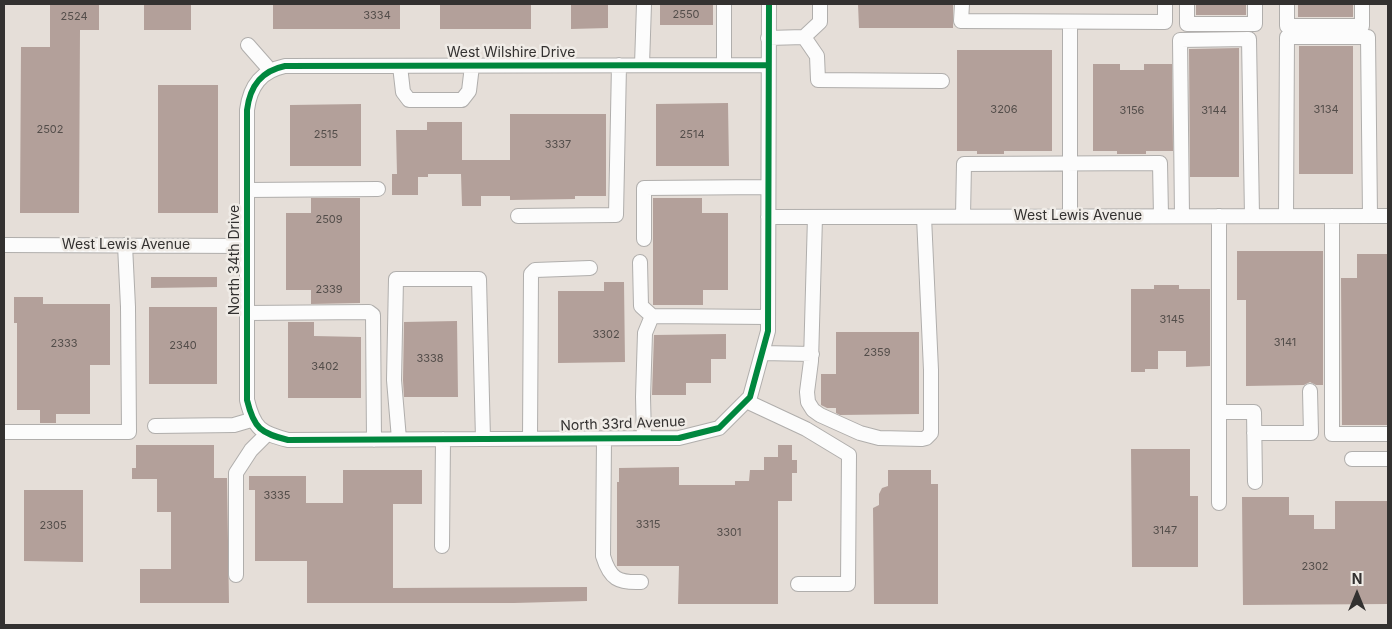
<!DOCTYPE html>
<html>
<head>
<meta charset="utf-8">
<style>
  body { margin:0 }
  #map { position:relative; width:1392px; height:629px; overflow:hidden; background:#eeece9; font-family:Inter,sans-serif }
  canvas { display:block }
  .frame { position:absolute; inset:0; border:5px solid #333130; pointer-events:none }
  .north { position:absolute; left:1332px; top:569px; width:50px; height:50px; -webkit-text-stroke:4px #f0ece7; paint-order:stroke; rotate:0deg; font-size:14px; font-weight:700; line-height:20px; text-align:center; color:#333130 }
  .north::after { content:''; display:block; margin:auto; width:18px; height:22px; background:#333130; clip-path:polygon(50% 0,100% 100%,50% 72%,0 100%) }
</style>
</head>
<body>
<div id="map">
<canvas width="1392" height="629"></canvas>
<div class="frame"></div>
<div class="north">N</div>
</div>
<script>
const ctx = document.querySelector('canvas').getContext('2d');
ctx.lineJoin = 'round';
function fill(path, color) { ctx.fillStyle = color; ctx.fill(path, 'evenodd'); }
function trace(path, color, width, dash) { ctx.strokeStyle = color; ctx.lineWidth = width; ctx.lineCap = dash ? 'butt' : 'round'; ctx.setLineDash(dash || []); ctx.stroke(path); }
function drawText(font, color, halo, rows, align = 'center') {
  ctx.font = font + ' Inter,sans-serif'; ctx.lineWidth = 5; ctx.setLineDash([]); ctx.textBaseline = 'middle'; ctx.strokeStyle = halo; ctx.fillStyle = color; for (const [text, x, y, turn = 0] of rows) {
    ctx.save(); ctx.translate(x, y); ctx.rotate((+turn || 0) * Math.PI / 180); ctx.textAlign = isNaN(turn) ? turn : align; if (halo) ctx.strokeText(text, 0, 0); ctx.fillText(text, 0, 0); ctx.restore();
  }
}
fill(new Path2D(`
  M4,4H1388V625H4Z`), '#e5ded8');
fill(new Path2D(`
  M50,4H99V30H80L79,213H20L21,47H50Z
  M144,4H191V30H144Z
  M273,4H400V29H273Z
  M440,4H531V29H440Z
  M571,4H608V28L571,29Z
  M660,4H713V25H660Z
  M858,4H953V28H859Z
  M1196,4H1246V15H1196Z
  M1298,4H1353V17H1298Z
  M1299,46H1353V174H1299Z
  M1239,48V177H1190L1189,49Z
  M957,50H1052V151H1004V154H977V151H957Z
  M1093,64H1120V70H1144V64H1172L1173,151H1146V154H1117V151H1093Z
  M158,85H218V213H158Z
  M728,103L729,166H656V104Z
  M361,104V166H290V105Z
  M510,114H606V196H575V199L510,200V196H481V206H462L461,174H428V177H418V195H392V174H397L396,130H427V122H462V160H510Z
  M311,198H360V303L311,304V290H286V213H311Z
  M653,198H702V213H728V290H703V305H653Z
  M1237,251H1323V385H1316L1310,382L1304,385L1246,386V300H1237Z
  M1357,254H1388V425H1342L1341,278H1357Z
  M151,277H217V287L151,288Z
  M604,282H624L625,362L558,363V291H604Z
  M1154,285H1179V289H1210V366L1186,367V351H1158V369H1145V372H1131V289H1154Z
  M14,297H43V304H110V365H90V414H56V423H40V410H17V323H14Z
  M149,307H217V384H149Z
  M457,321L458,397H404L403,380L404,322Z
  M288,322H314V336L361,337V398H288Z
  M836,332H919V414L840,415L836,413V408H827L821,405V374H836Z
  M726,334V359H711V383H686V395H652L654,335Z
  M136,445H214V478H227L229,603H140V569H171V512H157V479H132V468H136Z
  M778,445H792V460H797V473H792V501H778V604H678L679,566H617V482H619V468L679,467V485H735V481H749L750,470H764V457H778Z
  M1131,449H1190V496H1198V567H1132Z
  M343,470H422V504H393V588L587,587V601L514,603H307V561H255V490H249V476H306V503H343Z
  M888,470H931V484H938V604H874L873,508L879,505V494L882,488L888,486Z
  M24,490H83V562L24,561Z
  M1242,497H1289V515H1314V529H1335V501H1388V604L1243,605Z`), '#b3a09a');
const minor = new Path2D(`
  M724,4V65
  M962,4L961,21L1165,22V4
  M1187,4V24H1255V4
  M1287,4V26H1362V4
  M1070,22V216
  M804,37L817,56L818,80L942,81
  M768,38L804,37L820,22V4
  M248,45L270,70
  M642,65L644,4
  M768,65L285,66C261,71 250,86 247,110V400C254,429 261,433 288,440L679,438L719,428L750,397L768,331L769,4
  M400,66L403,92L409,100H462L469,91L472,66
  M247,190L378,189
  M518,216L616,215L619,65
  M963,216L964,164L1160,163L1161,216
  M1182,216L1180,40L1249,39L1252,216
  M1219,216V503
  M1286,216L1287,37H1368L1370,216
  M1332,216V434H1388
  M768,217L1388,216
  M815,217L811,361L807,392L808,402L813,410L820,415L860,433L879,438L922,439L926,438L931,433V370L924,217
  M644,239V188L768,187
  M4,245L247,246
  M640,262L641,306L652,316L645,333L643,397L644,438
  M247,313L369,312L373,315L374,440
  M652,316L768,317
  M762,353L812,354
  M746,401L806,429L849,455L848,584H798
  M1219,412H1254L1255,482
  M155,426L234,425L251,420
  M4,432H129L128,307L125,245
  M1254,433H1311L1310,391
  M399,439L394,380L396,279H479L483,439
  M530,439L531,274L535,270L590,268
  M604,439L603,556C610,579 618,583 641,582
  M1352,459H1388
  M442,546L443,439
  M236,575V473L251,450L267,434`);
trace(minor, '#b0aeac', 16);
trace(minor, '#fcfcfc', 14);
trace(new Path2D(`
  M768,65L285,66C261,71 250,86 247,110V400C254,429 261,433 288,440L679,438L719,428L750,397L768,331L769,4`), '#00873e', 6);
drawText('11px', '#534d4a', null, [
  ["2550",686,15],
  ["3334",377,16],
  ["2524",74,17],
  ["3206",1004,110],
  ["3134",1326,110],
  ["3156",1132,111],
  ["3144",1214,111],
  ["2502",50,130],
  ["2515",326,135],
  ["2514",692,135],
  ["3337",558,145],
  ["2509",329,220],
  ["2339",329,290],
  ["3145",1172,320],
  ["3302",606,335],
  ["3141",1285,343],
  ["2333",64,344],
  ["2340",183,346],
  ["2359",877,353],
  ["3338",430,359],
  ["3402",325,367],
  ["3335",277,496],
  ["3315",648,525],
  ["2305",53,526],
  ["3147",1165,531],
  ["3301",729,533],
  ["2302",1315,567]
]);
drawText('14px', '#333130', '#f0ece7', [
  ["West Wilshire Drive",511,53],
  ["West Lewis Avenue",1078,216],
  ["West Lewis Avenue",126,245],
  ["North 34th Drive",235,260,-90],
  ["North 33rd Avenue",623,424,-2]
]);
</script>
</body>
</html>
